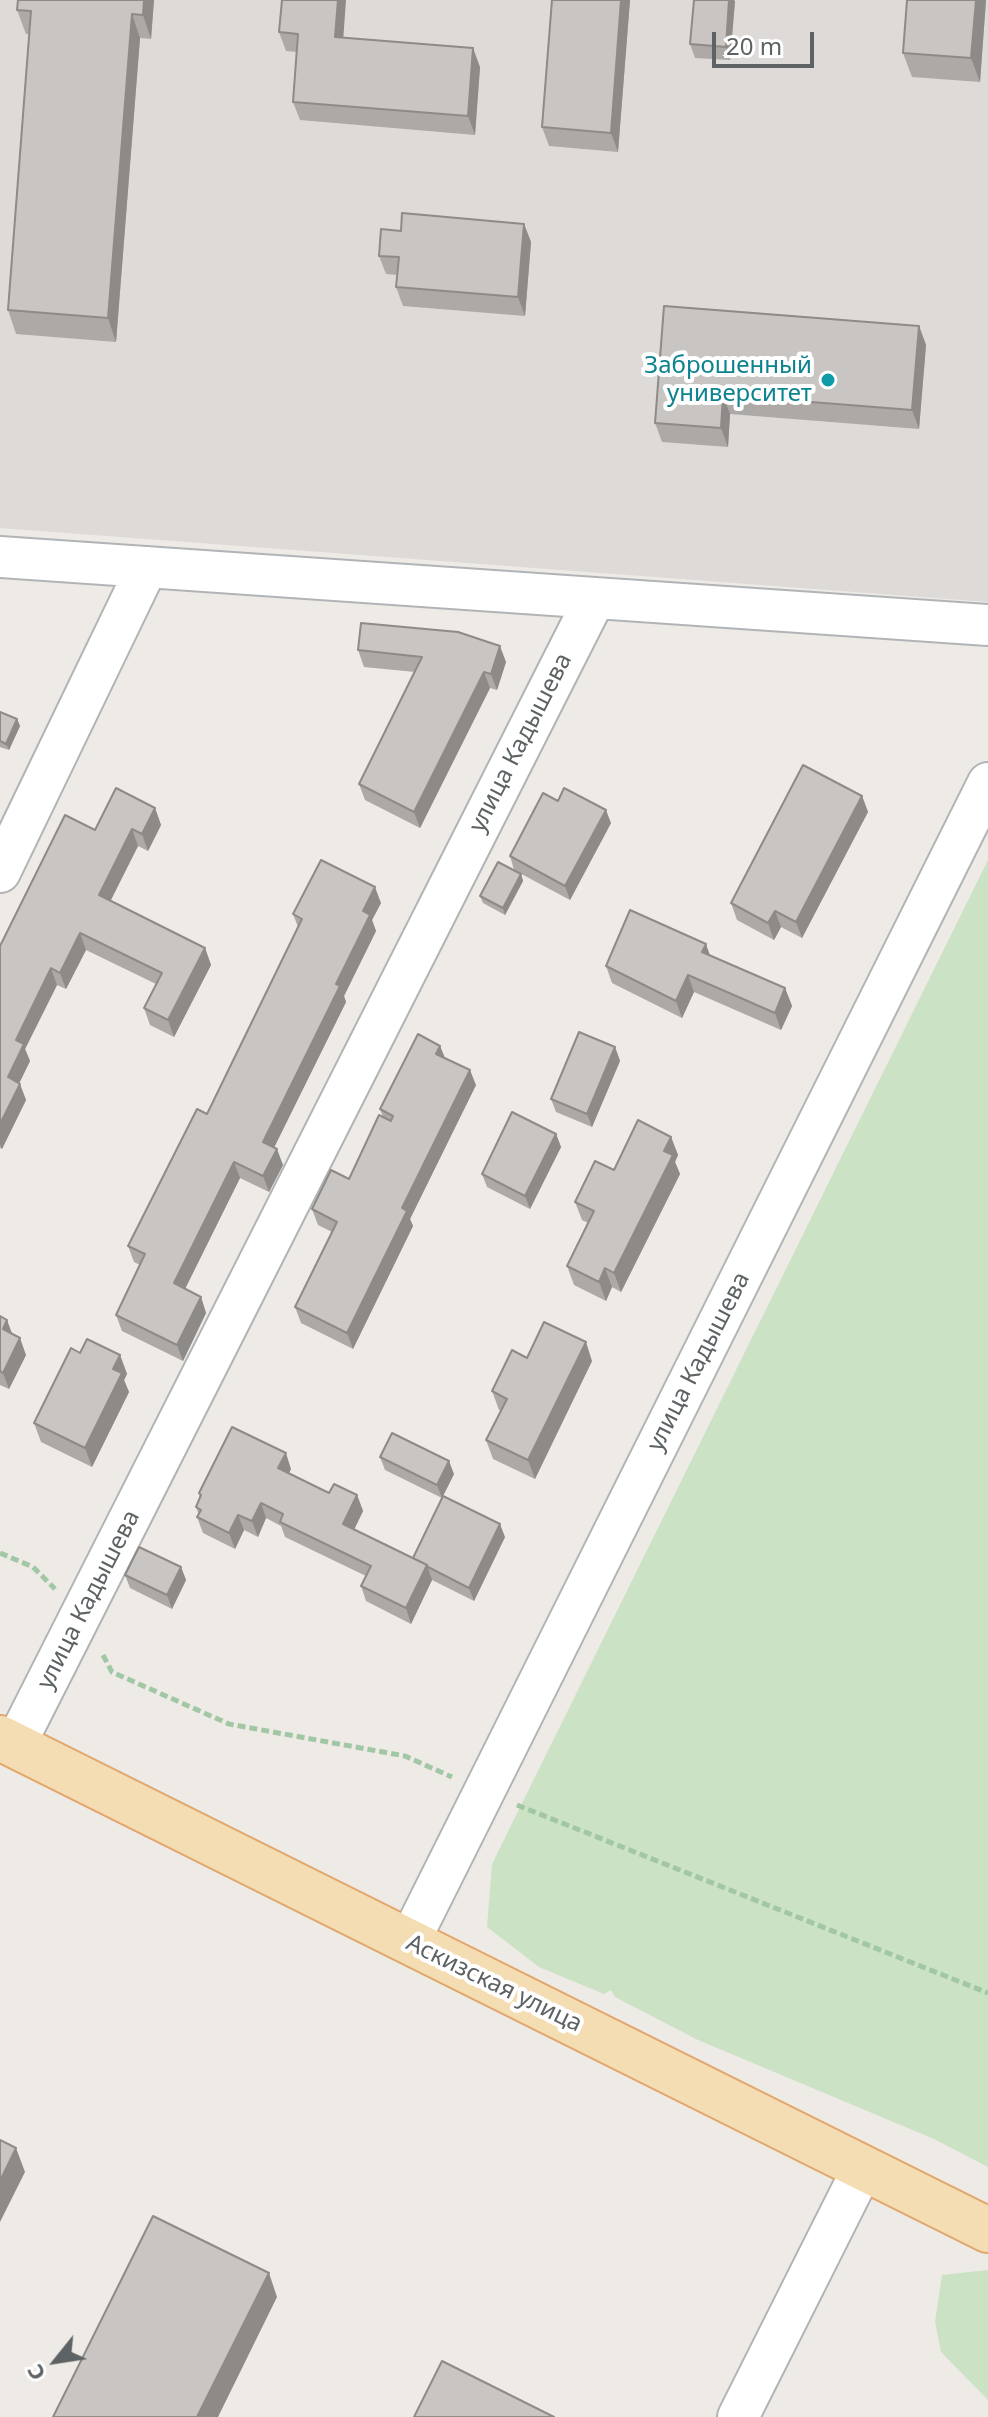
<!DOCTYPE html>
<html>
<head>
<meta charset="utf-8">
<style>
  body { margin:0 }
  #map { position:relative; width:988px; height:2417px; overflow:hidden; background:#eeeae6; font-family:"Noto Sans",sans-serif }
  canvas { display:block }
  .north { position:absolute; left:16px; top:2321px; width:80px; height:80px; -webkit-text-stroke:6px #fff; paint-order:stroke; rotate:240deg; font-size:22px; font-weight:700; line-height:32px; text-align:center; color:#5d6264 }
  .north::after { content:''; display:block; margin:auto; width:28px; height:36px; background:#5d6264; clip-path:polygon(50% 0,100% 100%,50% 72%,0 100%) }
  .scale { position:absolute; left:712px; top:32px; width:102px; height:36px; box-sizing:border-box; border:4px solid #5d6264; border-top:0; padding-left:10px; font-size:24px; line-height:28px; white-space:nowrap; color:#5d6264; -webkit-text-stroke:6px #fff; paint-order:stroke }
</style>
</head>
<body>
<div id="map">
<canvas width="988" height="2417"></canvas>
<div class="north">С</div>
<div class="scale">20 m</div>
</div>
<script>
const ctx = document.querySelector('canvas').getContext('2d');
ctx.lineJoin = 'round';
function fill(path, color) { ctx.fillStyle = color; ctx.fill(path, 'evenodd'); }
function trace(path, color, width, dash) { ctx.strokeStyle = color; ctx.lineWidth = width; ctx.lineCap = dash ? 'butt' : 'round'; ctx.setLineDash(dash || []); ctx.stroke(path); }
function drawText(font, color, halo, rows, align = 'center') {
  ctx.font = font + ' "Noto Sans",sans-serif'; ctx.lineWidth = 8; ctx.setLineDash([]); ctx.textBaseline = 'middle'; ctx.strokeStyle = halo; ctx.fillStyle = color; for (const [text, x, y, turn = 0] of rows) {
    ctx.save(); ctx.translate(x, y); ctx.rotate((+turn || 0) * Math.PI / 180); ctx.textAlign = isNaN(turn) ? turn : align; if (halo) ctx.strokeText(text, 0, 0); ctx.fillText(text, 0, 0); ctx.restore();
  }
}
fill(new Path2D(`
  M0,0H988V602L0,528Z`), '#dddad8');
fill(new Path2D(`
  M988,860V2167L934,2139L698,2040L615,1997L611,1990L604,1994L539,1967L487,1927L492,1864Z
  M988,2270V2400L941,2352L935,2322L942,2275Z`), '#cbe2c5');
const minor = new Path2D(`
  M0,557L988,625
  M0,872L147,567
  M15,1745L595,598
  M409,1942L988,783
  M738,2417L863,2168`);
const major = new Path2D(`
  M0,1738L988,2230`);
trace(minor, '#b1b4b6', 44);
trace(major, '#e1a76c', 48);
trace(new Path2D(`
  M0,1553L33,1567L55,1589
  M103,1655L112,1672L229,1724L405,1756L452,1777
  M517,1805L988,1993`), '#a2c7a5', 5, [8, 4]);
trace(minor, '#fff', 40);
trace(major, '#f5ddb3', 44);
fill(new Path2D(`
  M18,0H154L151,39L140,38L116,342L16,334L8,310L29,34H26L17,10Z
  M630,0L618,152L549,146L542,127Z
  M907,0H986L980,82L912,77L903,53Z
  M735,1L730,60L695,58L690,44Z
  M279,32L344,37L480,67L475,135L300,120L293,102L297,52L286,51Z
  M524,224L531,242L525,316L403,306L396,287L397,275L386,274L379,256L401,231Z
  M664,306L919,326L926,345L919,429L730,414L728,447L662,442L655,423Z
  M358,650L506,662L497,690L490,688L420,828L365,800L359,784L415,672L364,667Z
  M0,712L17,719L20,726L9,750L0,747Z
  M862,796L868,812L802,938L781,927L774,940L737,920L731,903Z
  M155,808L161,825L148,851L138,846L110,901L205,948L211,965L174,1037L150,1025L144,1008L156,984L86,950L66,989L57,985L25,1049L30,1061L19,1083L26,1100L2,1149L0,1148V946L95,830Z
  M611,823L570,900L514,870L510,856Z
  M521,874L523,881L505,915L483,903L480,896Z
  M381,903L372,920L376,931L344,996L346,1002L274,1147L283,1165L269,1192L240,1178L185,1289L201,1297L206,1313L183,1361L122,1331L116,1315L140,1265L134,1262L128,1246L207,1114L298,927L293,914Z
  M710,956L785,988L792,1006L781,1030L694,992L682,1018L612,983L606,966Z
  M440,1046L445,1058L476,1085L410,1219L413,1226L353,1349L301,1323L295,1307L332,1232L318,1225L312,1209L349,1179L383,1117L380,1109Z
  M615,1047L620,1061L592,1127L556,1112L551,1099Z
  M556,1134L561,1147L530,1209L487,1187L482,1174Z
  M671,1137L678,1155L675,1162L680,1174L621,1292L612,1287L606,1301L574,1285L567,1266L588,1223L582,1220L575,1202L614,1170Z
  M0,1316L26,1355L9,1389L0,1385Z
  M80,1353L120,1355L127,1374L124,1380L129,1392L92,1467L41,1442L34,1423Z
  M592,1361L535,1479L493,1459L486,1440L501,1411L499,1410L492,1391Z
  M380,1457L454,1474L442,1498L385,1470Z
  M291,1469L289,1473L329,1493L357,1495L363,1511L354,1530L413,1558L505,1537L474,1601L432,1580L411,1624L366,1601L361,1586L366,1576L285,1537L281,1526L266,1518L258,1537L244,1530L235,1549L203,1533L197,1517L199,1515L196,1507L200,1498L199,1493Z
  M181,1567L186,1580L172,1609L130,1588L125,1575Z`), '#ada9a7');
fill(new Path2D(`
  M144,0H154L151,39L143,15Z
  M338,0H346L342,56L335,37Z
  M621,0H630L618,152L611,133Z
  M729,0H734L735,1L730,60L726,47Z
  M976,0H986L980,82L971,58Z
  M132,14L140,38L116,342L108,318Z
  M473,48L480,67L475,135L468,116Z
  M524,224L531,242L525,316L518,297Z
  M919,326L926,345L919,429L912,410Z
  M723,395L730,414L728,447L721,428Z
  M500,646L506,662L497,690L491,674Z
  M484,672L490,688L420,828L414,812Z
  M17,719L20,726L9,750L6,744Z
  M862,796L868,812L802,938L796,922Z
  M155,808L161,825L148,851L142,834Z
  M606,810L611,823L570,900L565,886Z
  M132,829L138,846L105,912L99,895Z
  M521,874L523,881L505,915L503,908Z
  M375,887L381,903L372,920L376,931L344,996L346,1002L269,1158L263,1142L336,984L363,911Z
  M775,911L781,927L774,940L768,923Z
  M80,933L86,950L66,989L60,973Z
  M706,944L712,961L702,952Z
  M205,948L211,965L174,1037L168,1020Z
  M51,968L57,985L25,1049L30,1061L14,1094L8,1077L16,1040Z
  M688,975L694,992L682,1018L676,1001Z
  M785,988L792,1006L781,1030L775,1013Z
  M440,1046L446,1061L436,1054Z
  M615,1047L620,1061L592,1127L587,1114Z
  M470,1070L476,1085L410,1219L413,1226L353,1349L347,1333L402,1208Z
  M20,1084L26,1100L2,1149L0,1144V1124Z
  M556,1134L561,1147L530,1209L525,1196Z
  M671,1137L678,1155L675,1162L680,1174L621,1292L614,1273Z
  M277,1149L283,1165L269,1192L263,1176Z
  M234,1162L240,1178L180,1299L174,1283Z
  M605,1268L612,1287L606,1301L599,1282Z
  M201,1297L206,1313L183,1361L177,1345Z
  M7,1320L13,1336L3,1329Z
  M20,1338L26,1355L9,1389L3,1373Z
  M586,1342L592,1361L535,1479L528,1460Z
  M120,1355L127,1374L124,1380L129,1392L92,1467L85,1448L113,1369Z
  M286,1453L291,1469L284,1483L278,1468Z
  M449,1461L454,1474L442,1498L437,1485Z
  M357,1495L363,1511L349,1540L343,1524Z
  M261,1503L266,1518L258,1537L252,1521Z
  M238,1515L244,1530L235,1549L229,1533Z
  M500,1524L505,1537L474,1601L469,1588Z
  M427,1565L432,1580L411,1624L406,1608Z
  M181,1567L186,1580L172,1609L167,1595Z
  M16,2148L25,2172L0,2222V2181Z
  M269,2273L277,2297L218,2417H197Z`), '#8d8a88');
const building = new Path2D(`
  M18,0H144L143,15L132,14L108,318L8,310L31,11L17,10Z
  M282,0H338L335,37L473,48L468,116L293,102L298,34L279,32Z
  M552,0H621L611,133L542,127Z
  M694,0H729L726,47L690,44Z
  M907,0H976L971,58L903,53Z
  M402,213L524,224L518,297L396,287L399,257L379,256L381,229L401,231Z
  M664,306L919,326L912,410L723,395L721,428L655,423Z
  M361,623L458,632L500,646L491,674L484,672L414,812L359,784L422,657L358,650Z
  M0,712L17,719L6,744L0,741Z
  M803,765L862,796L796,922L775,911L768,923L731,903Z
  M116,788L155,808L142,834L132,829L99,895L205,948L168,1020L144,1008L162,973L80,933L60,973L51,968L16,1040L24,1044L8,1077L20,1084L0,1124V946L65,815L95,830Z
  M564,788L606,810L565,886L510,856L543,793L558,801Z
  M321,860L375,887L363,911L370,915L336,984L340,986L263,1142L277,1149L263,1176L234,1162L174,1283L201,1297L177,1345L116,1315L145,1254L128,1246L197,1109L207,1114L302,919L293,914Z
  M498,862L521,874L503,908L480,896Z
  M630,910L706,944L702,952L785,988L775,1013L688,975L676,1001L606,966Z
  M579,1032L615,1047L587,1114L551,1099Z
  M418,1034L440,1046L436,1054L470,1070L402,1208L407,1211L347,1333L295,1307L337,1222L312,1209L331,1170L349,1179L379,1115L391,1121L393,1116L380,1109Z
  M512,1112L556,1134L525,1196L482,1174Z
  M638,1120L671,1137L664,1151L673,1155L614,1273L605,1268L599,1282L567,1266L594,1211L575,1202L595,1161L614,1170Z
  M0,1316L7,1320L3,1329L20,1338L3,1373L0,1371Z
  M544,1322L586,1342L528,1460L486,1440L507,1399L492,1391L512,1350L527,1358Z
  M87,1339L120,1355L113,1369L122,1373L85,1448L34,1423L71,1348L80,1353Z
  M232,1427L286,1453L278,1468L329,1493L334,1484L357,1495L343,1524L427,1565L406,1608L361,1586L371,1566L280,1522L283,1514L261,1503L252,1521L238,1515L229,1533L197,1517L201,1510L196,1507L201,1495L199,1493Z
  M392,1433L449,1461L437,1485L380,1457Z
  M443,1496L500,1524L469,1588L428,1567L427,1565L413,1558Z
  M139,1547L181,1567L167,1595L125,1575Z
  M0,2140L16,2148L0,2181Z
  M153,2216L269,2273L197,2417H53Z
  M442,2361L554,2417H414Z`);
fill(building, '#c9c5c2');
trace(building, '#8d8a88', 2);
for (const [x, y, r, color] of [
  [828,380,8,"#0f9aa8"]
]) { const dot = new Path2D(); dot.arc(x, y, r, 0, 2 * Math.PI); ctx.fillStyle = color; ctx.fill(dot); trace(dot, '#fff', 3); }
drawText('24px', '#0d838f', '#fff', [
  ["Заброшенный",812,366],
  ["университет",812,394]
], 'right');
drawText('24px', '#5d6264', '#fff', [
  ["улица Кадышева",521,743,-63],
  ["улица Кадышева",699,1362,-63],
  ["улица Кадышева",89,1600,-63],
  ["Аскизская улица",494,1984,26]
]);
</script>
</body>
</html>
